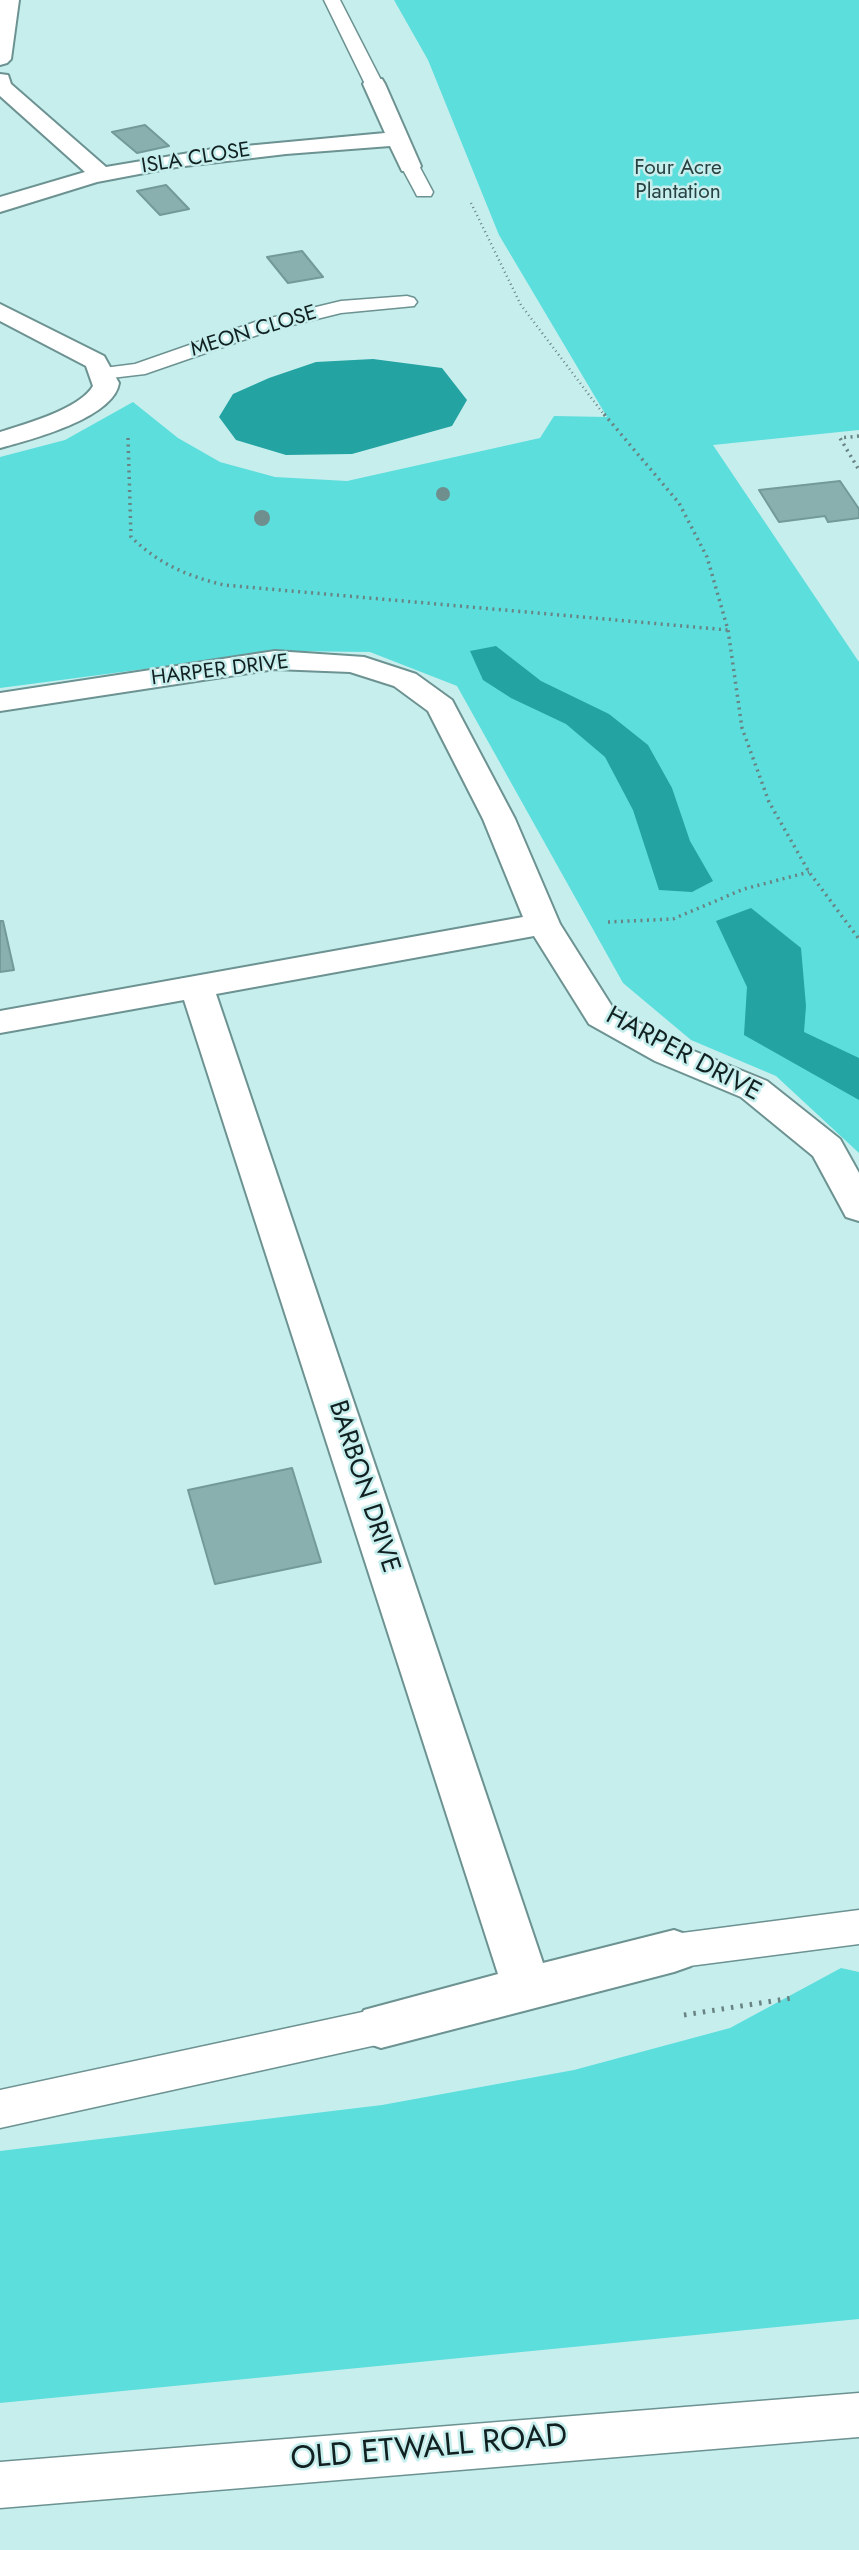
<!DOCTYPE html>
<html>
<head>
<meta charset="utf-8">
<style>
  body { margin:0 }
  canvas { display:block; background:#c6eeed }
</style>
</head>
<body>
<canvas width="859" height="2550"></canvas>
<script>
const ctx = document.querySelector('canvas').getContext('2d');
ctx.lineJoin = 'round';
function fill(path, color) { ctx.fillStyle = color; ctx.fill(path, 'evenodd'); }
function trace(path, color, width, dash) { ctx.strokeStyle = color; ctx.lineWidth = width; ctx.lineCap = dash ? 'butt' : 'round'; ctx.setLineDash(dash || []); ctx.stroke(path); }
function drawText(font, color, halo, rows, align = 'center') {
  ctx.font = font + ' Jost,sans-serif'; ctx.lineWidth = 5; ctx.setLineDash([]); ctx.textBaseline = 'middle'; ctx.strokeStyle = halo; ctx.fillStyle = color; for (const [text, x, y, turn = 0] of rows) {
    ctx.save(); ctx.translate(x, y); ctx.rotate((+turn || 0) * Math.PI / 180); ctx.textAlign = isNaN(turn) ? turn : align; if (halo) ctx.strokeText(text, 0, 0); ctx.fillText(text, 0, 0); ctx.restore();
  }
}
fill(new Path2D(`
  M394,0H859V430L713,445L859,662V1153L776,1076L691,1040L623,983L457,686L370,652L282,651L0,688V457L65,440L133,402L178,438L220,462L275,477L347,481L540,438L554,416L607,417L499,235L428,60Z
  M841,1968L859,1972V2319L0,2403V2151L382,2105L574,2070L730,2028Z`), '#5cdedd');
fill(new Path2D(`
  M373,359L442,368L467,400L452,426L352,454L286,455L236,440L219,417L233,394L269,378L316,362Z
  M496,646L541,681L609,714L648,745L672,788L690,841L713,881L692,892L659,890L633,810L605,757L566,724L511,698L483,680L470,651Z
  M751,908L801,948L806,1006L804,1032L859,1058V1100L744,1035L747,987L716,921Z`), '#23a3a2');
const building = new Path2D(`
  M145,125L169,146L137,153L112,132Z
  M166,185L189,209L160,215L137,191Z
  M302,251L323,277L288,283L267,257Z
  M840,481L859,509V518L828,522L825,516L779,522L759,490Z
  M0,921H3L14,970L0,972Z
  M292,1468L321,1562L215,1584L188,1490Z`);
fill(building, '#89b0af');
trace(building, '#739998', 2);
const service = new Path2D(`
  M324,0H340L383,84L380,88L374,89L365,84Z
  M410,160L417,162L433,192L431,196H417L415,192L401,166Z
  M407,296L414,298L417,302L414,306L341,313L272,330L145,374L103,379L96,377L93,373L96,369L135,364L258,321L341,301Z
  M859,1910V1944L674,1968L660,1963L654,1951L660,1939L674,1934Z
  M381,2008L395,2013L401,2026L395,2039L381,2044L0,2128V2090Z
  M859,2393V2437L0,2508V2462Z`);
const minor = new Path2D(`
  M0,0H19L11,59L7,63L0,65Z
  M0,74L8,75L11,84L106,167L213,149L385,133L363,84L366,79H382L385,84L421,166L418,171H402L390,146L286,154L176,167L97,182L0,212V197L85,172L0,96Z
  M0,304L104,356L119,383C114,418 30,440 0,448V432C25,424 80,409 93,386L86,366L0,321Z
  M275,651L364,657L416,674L452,700L515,819L560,924L613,1008L679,1045L767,1081L840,1139L859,1173V1221L846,1217L813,1156L741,1097L655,1061L589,1024L534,936L216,994L543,1963L674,1930L691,1936L698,1951L691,1966L674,1972L381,2048L364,2042L356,2026L364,2010L498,1974L184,1000L0,1033V1011L523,917L483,819L428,711L394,686L350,672L275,669L0,711V693Z`);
trace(service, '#6c9291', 3);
trace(minor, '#6c9291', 4);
trace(new Path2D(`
  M471,203L521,305L605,416`), '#688382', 2.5, [1, 3.5]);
trace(new Path2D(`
  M604,414L679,503L707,557L728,630L742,728L769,802L809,872L859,939
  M859,436L840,438L859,470
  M128,438L131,537C159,564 187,576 224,585L728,630
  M608,922L673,919L744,889L809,872`), '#688382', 3.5, [2, 4.5]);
trace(new Path2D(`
  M684,2015L792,1998`), '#688382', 5, [2.5, 7]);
fill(service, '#fff');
fill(minor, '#fff');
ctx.fillStyle = '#6f8f8f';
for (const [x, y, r] of [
  [443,494,7],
  [262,518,8]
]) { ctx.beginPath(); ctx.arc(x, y, r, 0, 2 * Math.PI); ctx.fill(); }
drawText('21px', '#112020', '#c6eeed', [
  ["ISLA CLOSE",196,159,-9],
  ["MEON CLOSE",254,332,-17],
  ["HARPER DRIVE",220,671,-7]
]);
drawText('21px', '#284242', '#c6eeed', [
  ["Four Acre",678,169],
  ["Plantation",678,193]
]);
drawText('26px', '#112020', '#c6eeed', [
  ["HARPER DRIVE",683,1055,28],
  ["BARBON DRIVE",363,1487,72]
]);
drawText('32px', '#112020', '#c6eeed', [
  ["OLD ETWALL ROAD",429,2449,-5]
]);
</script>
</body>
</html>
